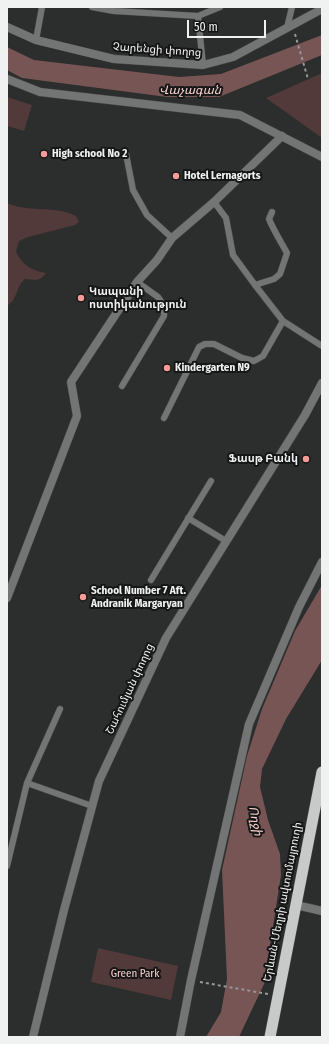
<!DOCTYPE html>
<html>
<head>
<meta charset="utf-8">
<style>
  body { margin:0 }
  #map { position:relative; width:329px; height:1044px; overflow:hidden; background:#2b2e2c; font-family:"Fira Sans Condensed",sans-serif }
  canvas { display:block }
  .frame { position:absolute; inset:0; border:8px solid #f0f2f1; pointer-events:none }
  .scale { position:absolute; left:187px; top:20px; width:79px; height:18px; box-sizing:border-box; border:2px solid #f0f2f1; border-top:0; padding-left:5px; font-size:12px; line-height:14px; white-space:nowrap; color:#f0f2f1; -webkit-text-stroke:3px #151615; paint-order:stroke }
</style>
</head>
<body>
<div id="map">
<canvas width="329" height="1044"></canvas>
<div class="frame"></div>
<div class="scale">50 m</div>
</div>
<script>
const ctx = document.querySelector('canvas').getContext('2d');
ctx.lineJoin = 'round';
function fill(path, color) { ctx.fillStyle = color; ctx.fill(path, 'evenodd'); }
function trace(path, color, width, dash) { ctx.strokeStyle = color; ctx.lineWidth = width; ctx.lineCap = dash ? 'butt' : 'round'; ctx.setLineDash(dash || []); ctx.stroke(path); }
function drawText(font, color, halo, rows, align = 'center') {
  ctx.font = font + ' "Fira Sans Condensed","Noto Sans Armenian",sans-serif'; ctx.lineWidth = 4; ctx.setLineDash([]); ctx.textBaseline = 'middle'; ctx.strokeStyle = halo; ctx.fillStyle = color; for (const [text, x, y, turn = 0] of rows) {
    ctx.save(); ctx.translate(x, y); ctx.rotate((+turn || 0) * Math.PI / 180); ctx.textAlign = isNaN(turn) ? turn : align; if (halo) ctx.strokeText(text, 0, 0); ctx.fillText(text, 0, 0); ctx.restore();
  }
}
fill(new Path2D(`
  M322,73V138L266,98Z
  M7,97L32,105L24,131L7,126Z
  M7,203C29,213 55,205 76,216L79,222L75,225L28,237L19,241L16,251C21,265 33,271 46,273C40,282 35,280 25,279C15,287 19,298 7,306Z
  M98,948L178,966L171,1000L91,982Z`), '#513a39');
fill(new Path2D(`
  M322,35V55L219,97H167L22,78L7,70V47L34,60L179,77L221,74Z
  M322,585V660L286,719L262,769L260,787L268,820L280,854L281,875L264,984L239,1037H206L221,1012L227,979L222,870L247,756L262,709L295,631Z`), '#775554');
const service = new Path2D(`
  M92,7L114,11L198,16
  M287,28L292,7
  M36,40L42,7
  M203,65L198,16L220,7
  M126,154L133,190L147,215L172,238
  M214,202L226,218L233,255L255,285L283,321L322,346
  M255,285L274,279L280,274L287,253C281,242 274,231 269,219L272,212
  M122,386L164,316V306L158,297L137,282
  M164,418L199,347L205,344H214L242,358L254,361L263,356L283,321
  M188,518L226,541
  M151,580L211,481
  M27,783L92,806
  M7,866L27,783L60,709`);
const minor = new Path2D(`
  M7,598L77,416L71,382L137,282L157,260L172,238L214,202L282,136
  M296,905L322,911`);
const tertiary = new Path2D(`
  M7,27L36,40L114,59L203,65L233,57L322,9
  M7,79L40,92L240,115L322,157
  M33,1037L64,910L99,781L166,638L305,415L322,383
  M180,1037L191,980L249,724L299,607L322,562`);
const trunk = new Path2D(`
  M270,1037L322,772`);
trace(service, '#474948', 7);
trace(minor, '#474948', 9);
trace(tertiary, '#474948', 9);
trace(trunk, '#474948', 12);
trace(new Path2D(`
  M295,34L308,79
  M200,982L268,994`), '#969897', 2, [3, 3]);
trace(service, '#737574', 6);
trace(minor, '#737574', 8);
trace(tertiary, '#737574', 8);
trace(trunk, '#c7cac9', 11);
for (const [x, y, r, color] of [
  [44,154,4,"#f59b98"],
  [176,176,4,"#f59b98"],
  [81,298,4,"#f59b98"],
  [167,368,4,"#f59b98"],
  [306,459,4,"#f59b98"],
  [83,597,4,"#f59b98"]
]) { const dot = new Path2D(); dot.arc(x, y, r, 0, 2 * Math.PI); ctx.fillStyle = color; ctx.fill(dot); trace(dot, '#151615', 1.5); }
drawText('11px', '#f0f2f1', '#151615', [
  ["Չարենցի փողոց",157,50,4],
  ["Շահումյան փողոց",130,689,-65],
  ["Երևան-Մեղրի ավտոմայրուղի",283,902,-79]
]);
drawText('bold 11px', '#f0f2f1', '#151615', [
  ["High school No 2",52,154],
  ["Hotel Lernagorts",184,176],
  ["Կապանի",89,292],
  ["ոստիկանություն",89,305],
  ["Kindergarten N9",175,368],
  ["Ֆասթ Բանկ",298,459,"right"],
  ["School Number 7 Aft.",91,591],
  ["Andranik Margaryan",91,604]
], 'left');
drawText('11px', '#f9d1cf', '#151615', [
  ["Green Park",135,974]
]);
drawText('italic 12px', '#fcd3d1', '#151615', [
  ["Վաչագան",190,91],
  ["Ողջի",255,821,79]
]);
</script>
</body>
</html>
